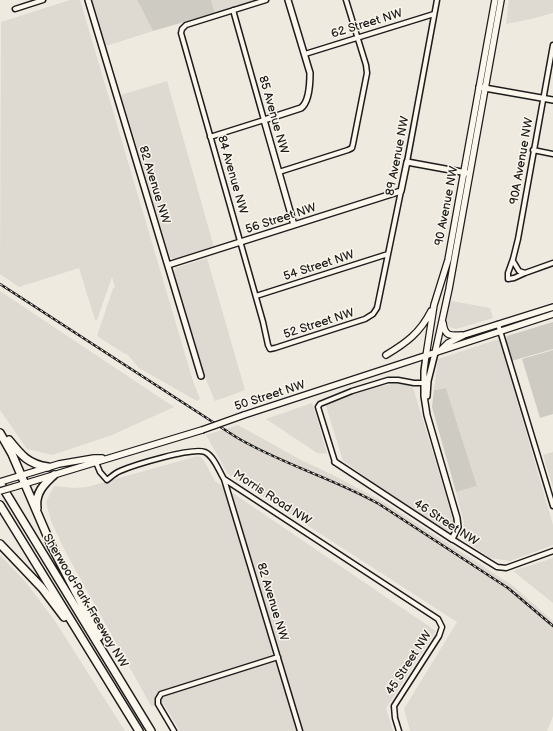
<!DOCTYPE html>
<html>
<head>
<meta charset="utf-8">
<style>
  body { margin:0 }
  canvas { display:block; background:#eeeadf }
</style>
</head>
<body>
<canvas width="553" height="731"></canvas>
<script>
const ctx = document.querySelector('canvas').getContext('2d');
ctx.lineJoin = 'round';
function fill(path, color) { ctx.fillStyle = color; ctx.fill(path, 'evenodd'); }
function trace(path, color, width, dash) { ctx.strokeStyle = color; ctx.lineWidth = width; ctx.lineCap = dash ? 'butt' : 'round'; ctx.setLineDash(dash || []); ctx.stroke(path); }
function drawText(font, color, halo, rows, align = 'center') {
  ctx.font = font + ' "Balsamiq Sans",sans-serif'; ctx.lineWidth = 3; ctx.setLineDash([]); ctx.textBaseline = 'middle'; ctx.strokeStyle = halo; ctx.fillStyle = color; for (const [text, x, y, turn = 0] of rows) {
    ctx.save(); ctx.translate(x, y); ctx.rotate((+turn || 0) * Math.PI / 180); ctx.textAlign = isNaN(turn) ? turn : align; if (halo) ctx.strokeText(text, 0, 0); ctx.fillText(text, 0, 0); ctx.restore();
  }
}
fill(new Path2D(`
  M70,0H80L193,381L200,399L197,401L139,368L126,353L125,354L97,336L113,288L115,287L112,277L97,320H95L79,268L19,287L0,274L1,22Z
  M92,0H137L153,31L106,46Z
  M211,0H254L215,13Z
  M509,0H553V13L531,19L506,24Z
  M167,81L214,247L174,259L170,257L121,95Z
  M207,258L245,390L215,401L207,382L174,272L176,268Z
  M0,291L174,407L112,435L52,455L27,449L0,410Z
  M452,301L490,308L493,318L456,329L450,327L445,321L448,305Z
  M499,339L553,525V545L510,561L490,558L464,540L463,536L464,523L456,492L477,486L446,388L434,390L438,359Z
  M411,381L453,519V529L448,532L412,509L343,461L325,403L376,387Z
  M312,403L315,411L327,454L317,453L266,419Z
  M238,425L301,460L331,474L382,501L512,585L553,621V716L547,731H410L404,709L457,622L228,474L206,435Z
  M553,452V488L543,455Z
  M198,456L203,459L215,481L436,631L386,708L393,731H180L164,705L151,706L66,553L51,521L46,502L54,486L74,488L87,487Z
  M0,555L24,580L55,621L125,731H0Z
  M553,558V603L513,571Z`), '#dedad1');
fill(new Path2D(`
  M137,0H211L215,13L153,31Z
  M553,322V349L512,361L506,341L507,336Z
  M553,350V414L540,418L522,359Z
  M446,388L477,486L456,492L432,407L434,390Z`), '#ceccc2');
const minor = new Path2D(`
  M266,0L186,25L182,29L181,33L263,322L268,345L270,349L275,348L365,319L373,314L377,308L401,191
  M15,9L43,0
  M553,45L518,239L513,259L508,273V279L514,278L525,273L553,263
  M305,54L434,14
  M210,137L264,120L233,10
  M533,150L553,154
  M407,162L437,0
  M279,172L348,150L352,148L353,144L367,73L366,65L346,0
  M513,261L519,271L525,273
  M256,296L388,254
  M498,324L553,506
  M95,460L100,472L107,480C111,477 115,473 120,471C134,465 192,447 205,452C214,456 219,471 224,479L438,619L442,627L439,636L394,706L395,718L399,731
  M335,462L318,407L320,404L352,391L388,380H398L414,383H426
  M224,479L300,731
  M452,539L497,567L506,568L553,551
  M174,731L158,704V699L161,694L278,657`);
const tertiary = new Path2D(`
  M88,0L201,376
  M288,0L310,73C310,83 309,102 301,108L264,120L294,225
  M479,87L553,100
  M168,265L401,191L407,162L467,173
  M427,396L428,381L435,353
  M335,462L452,539L458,527L457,518L427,415L424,396V371L426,356`);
const secondary = new Path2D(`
  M443,323C445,336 449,336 462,335
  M441,350L448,343L464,335L553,307
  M435,353L449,289L501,0
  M386,355C406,343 420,333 431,311
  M426,356L434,305L448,260L495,0
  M244,415L553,314
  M0,482L59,464L94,458H102
  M14,487L202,430`);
const motorway = new Path2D(`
  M0,433L12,454L52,547L99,637
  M9,440C21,455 28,464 48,467
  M0,483L151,731
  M0,505L139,731
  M37,508C35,493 44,484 54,475
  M0,544L42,588L64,617`);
trace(minor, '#1c1c1c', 7);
trace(tertiary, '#1c1c1c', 8);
trace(secondary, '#1c1c1c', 8);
trace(motorway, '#1c1c1c', 10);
trace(minor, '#fbf7ec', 4);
trace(tertiary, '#fbf7ec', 5);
trace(secondary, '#fbf7ec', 5.5);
trace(motorway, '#fbf7ec', 7);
const rail = new Path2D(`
  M0,284L236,437C281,464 333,478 379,504L508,588L553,626`);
trace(rail, '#1c1c1c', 2.5);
trace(rail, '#fbf7ec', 1, [3]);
const secondaryBridge = new Path2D(`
  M202,430L244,415
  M0,491L14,487`);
trace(secondaryBridge, '#1c1c1c', 8, []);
trace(secondaryBridge, '#fbf7ec', 5.5);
drawText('12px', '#1c1c1c', '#fbf7ec', [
  ["62 Street NW",367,24,-17],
  ["85 Avenue NW",273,115,74],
  ["89 Avenue NW",398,156,-79],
  ["90A Avenue NW",522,161,-80],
  ["84 Avenue NW",232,175,74],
  ["82 Avenue NW",154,185,73],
  ["90 Avenue NW",447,206,-79],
  ["56 Street NW",281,219,-18],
  ["54 Street NW",319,266,-18],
  ["52 Street NW",319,324,-18],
  ["50 Street NW",270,396,-18],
  ["Morris Road NW",272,498,33],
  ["46 Street NW",446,523,33],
  ["Sherwood Park Freeway NW",85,601,59],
  ["82 Avenue NW",272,602,73],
  ["45 Street NW",409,663,-57]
]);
</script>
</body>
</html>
